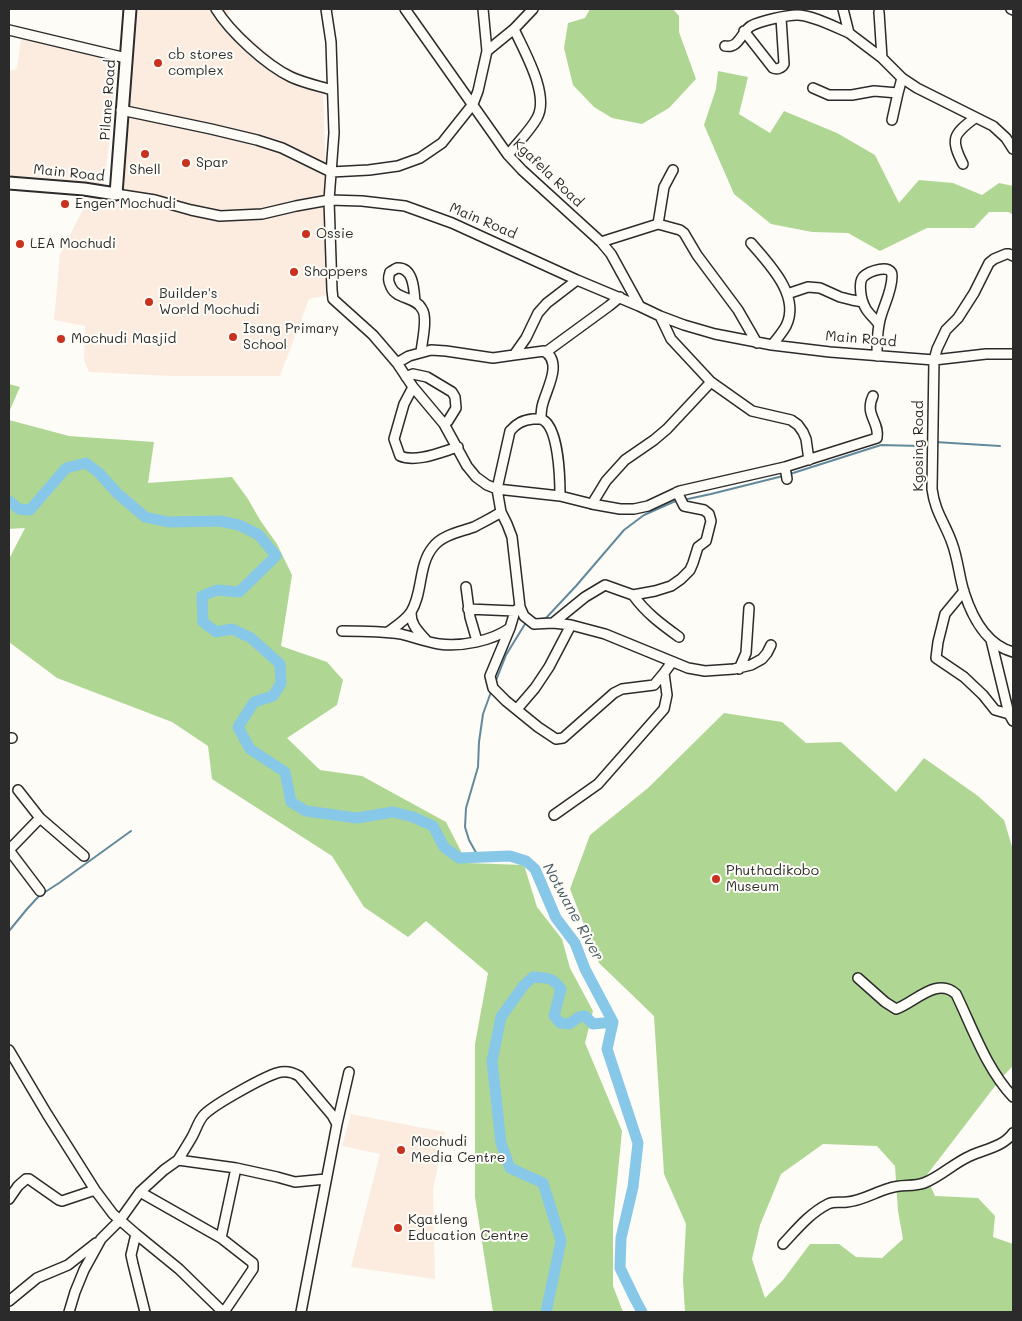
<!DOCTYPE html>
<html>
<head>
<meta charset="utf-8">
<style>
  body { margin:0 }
  #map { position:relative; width:1022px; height:1321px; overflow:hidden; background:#fdfcf7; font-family:Mali,sans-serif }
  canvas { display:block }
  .frame { position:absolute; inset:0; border:10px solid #2b2b2b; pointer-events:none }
</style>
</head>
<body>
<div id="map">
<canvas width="1022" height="1321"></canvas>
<div class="frame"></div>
</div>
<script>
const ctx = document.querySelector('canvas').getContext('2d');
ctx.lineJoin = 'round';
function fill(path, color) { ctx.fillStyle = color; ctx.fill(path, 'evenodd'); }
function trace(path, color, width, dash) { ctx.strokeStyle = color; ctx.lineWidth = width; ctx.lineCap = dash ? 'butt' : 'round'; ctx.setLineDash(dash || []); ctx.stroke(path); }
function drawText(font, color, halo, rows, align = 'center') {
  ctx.font = font + ' Mali,sans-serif'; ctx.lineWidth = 4; ctx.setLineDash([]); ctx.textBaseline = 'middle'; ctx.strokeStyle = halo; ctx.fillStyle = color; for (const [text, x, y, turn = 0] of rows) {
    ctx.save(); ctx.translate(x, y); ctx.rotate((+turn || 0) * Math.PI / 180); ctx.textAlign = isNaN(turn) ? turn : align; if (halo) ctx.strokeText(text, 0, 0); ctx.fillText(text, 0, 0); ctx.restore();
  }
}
fill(new Path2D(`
  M136,9H230L228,18L280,64L323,83L325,155L331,172L328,295L309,299L280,376H171L89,372L84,360L85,326L54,320L60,254L91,194L122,198L126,111Z
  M21,39L117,59L111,128L104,185L49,178L9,176V71L17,69Z
  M351,1114L445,1132L433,1189L435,1279L351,1267L380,1154L342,1146Z`), '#fcece0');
fill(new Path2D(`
  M590,9H673L679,16V32L696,79L669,108L642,124L612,118L594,107L573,85L564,48L568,23L585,18Z
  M718,71L748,77L739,114L770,133L784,111L837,133L875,155L899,203L919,180L953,183L982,195L999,183L1013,186V215L1009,212H989L974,228H927L880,251L848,233L812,232L771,224L734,194L704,125L716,89Z
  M9,384L20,387L9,412Z
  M9,420L69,436L154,442L148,483L232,477L248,499L260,520L277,544L292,575L281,646L327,662L343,680L337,705L287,738L320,770L362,776L446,822L467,863L524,865L537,907L562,939L570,968L593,1011L585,1043L622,1131L613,1222V1286L623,1312H493L475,1197V1044L488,973L426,921L408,937L364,907L332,856L212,779L208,746L172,722L57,678L9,642V559L25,528L9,529Z
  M724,713L782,722L806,743L841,742L896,792L924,758L978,796L1004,820L1013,850V1066L1002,1077L926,1176L935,1196L978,1198L995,1216L993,1237L1013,1244V1312H685L683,1280L686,1224L664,1174L654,1016L599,963L570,889L590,835L648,788ZM823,1144L877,1146L895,1166L898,1211L903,1239L882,1258L856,1257L839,1244H810L783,1280L765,1298L752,1259L760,1225L781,1174Z`), '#afd793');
trace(new Path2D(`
  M935,442L1000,446
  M790,474L881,445L920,446
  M683,500L711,494L783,476
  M541,619L546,618L576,586L624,530L644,515L671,503L678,500
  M495,683L506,655L525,624L529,623
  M479,858L469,840L465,827L466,808L478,767L479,742L483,714L491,692
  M9,931L27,909L39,896L59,883L131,831`), '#62899c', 2);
trace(new Path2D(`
  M9,501L19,509L30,510L66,468L86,463L99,473L118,494L145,517L168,522L220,521L239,525L259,535L276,556L239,592L217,590L202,596L203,622L216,632L232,629L251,638L280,664L281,683L273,696L254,702L238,727L250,749L285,772L291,802L306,811L357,818L393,812L413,817L433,826L444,847L459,858L510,856L526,861L535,869L556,918L575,943L585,969L613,1022L593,1024L585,1016L579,1017L569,1024L560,1023L554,1016L561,989C552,977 548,978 533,977L524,985L501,1017L492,1061L501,1143L510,1168L543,1183L561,1241L546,1312
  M613,1022L607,1049L638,1143L633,1187L621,1238L620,1268L635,1299L642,1312`), '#87c7e8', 11);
const minor = new Path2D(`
  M216,9C230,32 266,65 291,77C304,83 319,86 332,90
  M326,9L331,42L334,133L329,200L332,290L333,299L373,335L397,363L413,387L444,424L467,466L476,477L487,485L497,489L560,496L592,504L620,509H634L648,506L680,491L785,467L877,438C880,422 864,415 873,396
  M405,9L508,155L522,170L601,242L611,254L639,305
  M843,9L849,33L882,58L902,78L917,88L993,126L1006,138L1013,149
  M1011,9L1013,10
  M879,12L882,58
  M9,30L126,58
  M744,31L773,68C777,70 782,68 784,64L781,18
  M725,46C739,49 741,32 751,26C760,21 787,15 797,15C812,15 835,27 849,33
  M487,51L514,29L533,9
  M813,88L829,95H852L874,91L898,93
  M121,110L211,129L257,140L282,148L331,172L369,170L398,166L420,158L442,143L473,104L478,91L487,51L483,9
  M892,120L898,93L902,78
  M508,155C517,143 530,131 537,118C550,95 524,51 514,29
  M963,164C950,139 953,134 975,118
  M116,194L155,200L191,210L220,216L262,214L296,206L329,200L362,201L405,206L452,223L577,280L639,306L660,316L684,325L715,334L772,345L830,352L934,360L986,354H1013
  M658,224L680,230L684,233L697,255L738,310L757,343
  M601,242L658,224L664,187L673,170
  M751,243C769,264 801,296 786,326C782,333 777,339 772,345
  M1013,256L1009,254H1006L994,259L989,263L974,293L958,318L946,330L937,349L934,360L932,489C935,512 945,523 952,543C958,559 959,576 964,592C972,617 987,645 1013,652
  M787,294L808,287L820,288L840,297L852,300L863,302
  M415,302C414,291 414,267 397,268C395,269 392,271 390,272C388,278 388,281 391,287C397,300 415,296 422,309C428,317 422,342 421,352
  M660,316L671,339L711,382L752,411L791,420L798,425L803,432L806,439L809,460
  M546,352L609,306L620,297
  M514,355L544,351C563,362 547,388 543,403C541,409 541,414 541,419
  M877,356C877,346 877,335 879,325C881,309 892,294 892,276C892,263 869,271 863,277C858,283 861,300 865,307C868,314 875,318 879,325
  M397,363L409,356L431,350L446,351L493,358L514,355L526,338L538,313L547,303L577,280
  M406,377L413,374L427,377L452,392L455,397L456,408L448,421L444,424
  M413,387L404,404L394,439L400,456C416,463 441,452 458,447
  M785,467L787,479
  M560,496C560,480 559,425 541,419C539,419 536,419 533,419C523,420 517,423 510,431L497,489L501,512L507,524L512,537L520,607L524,616L534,624L553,623L585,597L605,585L633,595L655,591L671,586L681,579L690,570L693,563L698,547L706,541L711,521L709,514L704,510L684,506L677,492
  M592,504L606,481L625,460L654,440L667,429L711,382
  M466,587L470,617L477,641
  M964,591L945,614L938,642L936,658L964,677L983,695L995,710L1009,714
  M633,595C646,613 661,624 679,637
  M520,607L515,611L510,628L490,676L493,688L506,701L538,727L556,739L563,738L614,693L622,689L654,685L664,673L672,662
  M468,609L515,611
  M411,613C411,625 418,631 426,640
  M553,623L571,625L605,634L688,668L705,671L734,669L751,665L762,659L767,653L771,645
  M342,631C362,631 381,631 401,634C413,637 426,642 439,644C461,647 492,641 510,628
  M388,632C395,627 406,620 411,612C423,593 418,565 433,547C442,535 460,532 474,527C483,522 492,518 501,512
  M991,640L1009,714L1013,721
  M739,669L746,653L749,608
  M517,709L535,688L549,667L571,625
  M9,738H12
  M554,815L598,784L664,709L667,695L664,673
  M40,818L84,856
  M9,850L40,818L18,790
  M9,850L40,891
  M858,978L885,1002L896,1009C914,1003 937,976 956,994C973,1029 986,1068 1013,1097
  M9,1050L47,1114L95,1190L113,1214L136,1234L179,1269L223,1312
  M178,1160C183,1152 188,1144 192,1137C196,1130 198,1122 203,1116C211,1106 268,1074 281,1072C287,1071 294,1073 299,1076L332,1115L337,1124
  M140,1192L221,1238L253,1263V1269L224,1312
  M9,1199L18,1186L26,1179H29L59,1200L62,1201L95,1190
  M136,1234L131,1255L133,1264L145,1312
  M221,1238L236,1168
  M783,1244C797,1229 810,1213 828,1204C834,1201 840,1203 847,1202C862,1201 875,1192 890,1188C901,1184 913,1187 924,1183C940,1177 954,1163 970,1156C985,1149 1003,1147 1013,1133
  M9,1301L37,1278L68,1265L96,1243
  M69,1312L75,1292L84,1270L101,1239L120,1220L140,1192L164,1170L178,1160L236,1168L277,1177L295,1182L326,1179
  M301,1312L337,1124L349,1072`);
const major = new Path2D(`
  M9,183L84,189L116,194L130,9`);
trace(minor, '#2b2b2b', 12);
trace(major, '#2b2b2b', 15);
trace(minor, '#fdfcf7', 9);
trace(major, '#fdfcf7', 11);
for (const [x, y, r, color] of [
  [158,63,5,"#c8321e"],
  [145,154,5,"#c8321e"],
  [186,163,5,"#c8321e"],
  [65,204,5,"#c8321e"],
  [306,234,5,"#c8321e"],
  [20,244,5,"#c8321e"],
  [294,272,5,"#c8321e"],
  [149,302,5,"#c8321e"],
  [233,337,5,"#c8321e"],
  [61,339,5,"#c8321e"],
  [716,879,5,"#c8321e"],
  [401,1150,5,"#c8321e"],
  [398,1228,5,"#c8321e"]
]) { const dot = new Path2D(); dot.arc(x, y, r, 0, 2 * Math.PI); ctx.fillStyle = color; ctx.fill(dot); trace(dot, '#fdfcf7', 2); }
drawText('14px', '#2b2b2b', '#fdfcf7', [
  ["cb stores",168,55],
  ["complex",168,71],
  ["Spar",196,163],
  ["Shell",145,170,"center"],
  ["Engen Mochudi",75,204],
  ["Ossie",316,234],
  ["LEA Mochudi",30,244],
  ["Shoppers",304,272],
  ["Builder's",159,294],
  ["World Mochudi",159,310],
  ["Isang Primary",243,329],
  ["School",243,345],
  ["Mochudi Masjid",71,339],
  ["Phuthadikobo",726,871],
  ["Museum",726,887],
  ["Mochudi",411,1142],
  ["Media Centre",411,1158],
  ["Kgatleng",408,1220],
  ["Education Centre",408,1236]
], 'left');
drawText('14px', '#2b2b2b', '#fdfcf7', [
  ["Pilane Road",108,100,-86],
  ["Main Road",69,173,6],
  ["Kgafela Road",548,173,44],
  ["Main Road",483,221,23],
  ["Main Road",861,339,5],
  ["Kgosing Road",919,446,-90]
]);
drawText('italic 15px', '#475a64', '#fdfcf7', [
  ["Notwane River",573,912,61]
]);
</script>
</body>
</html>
